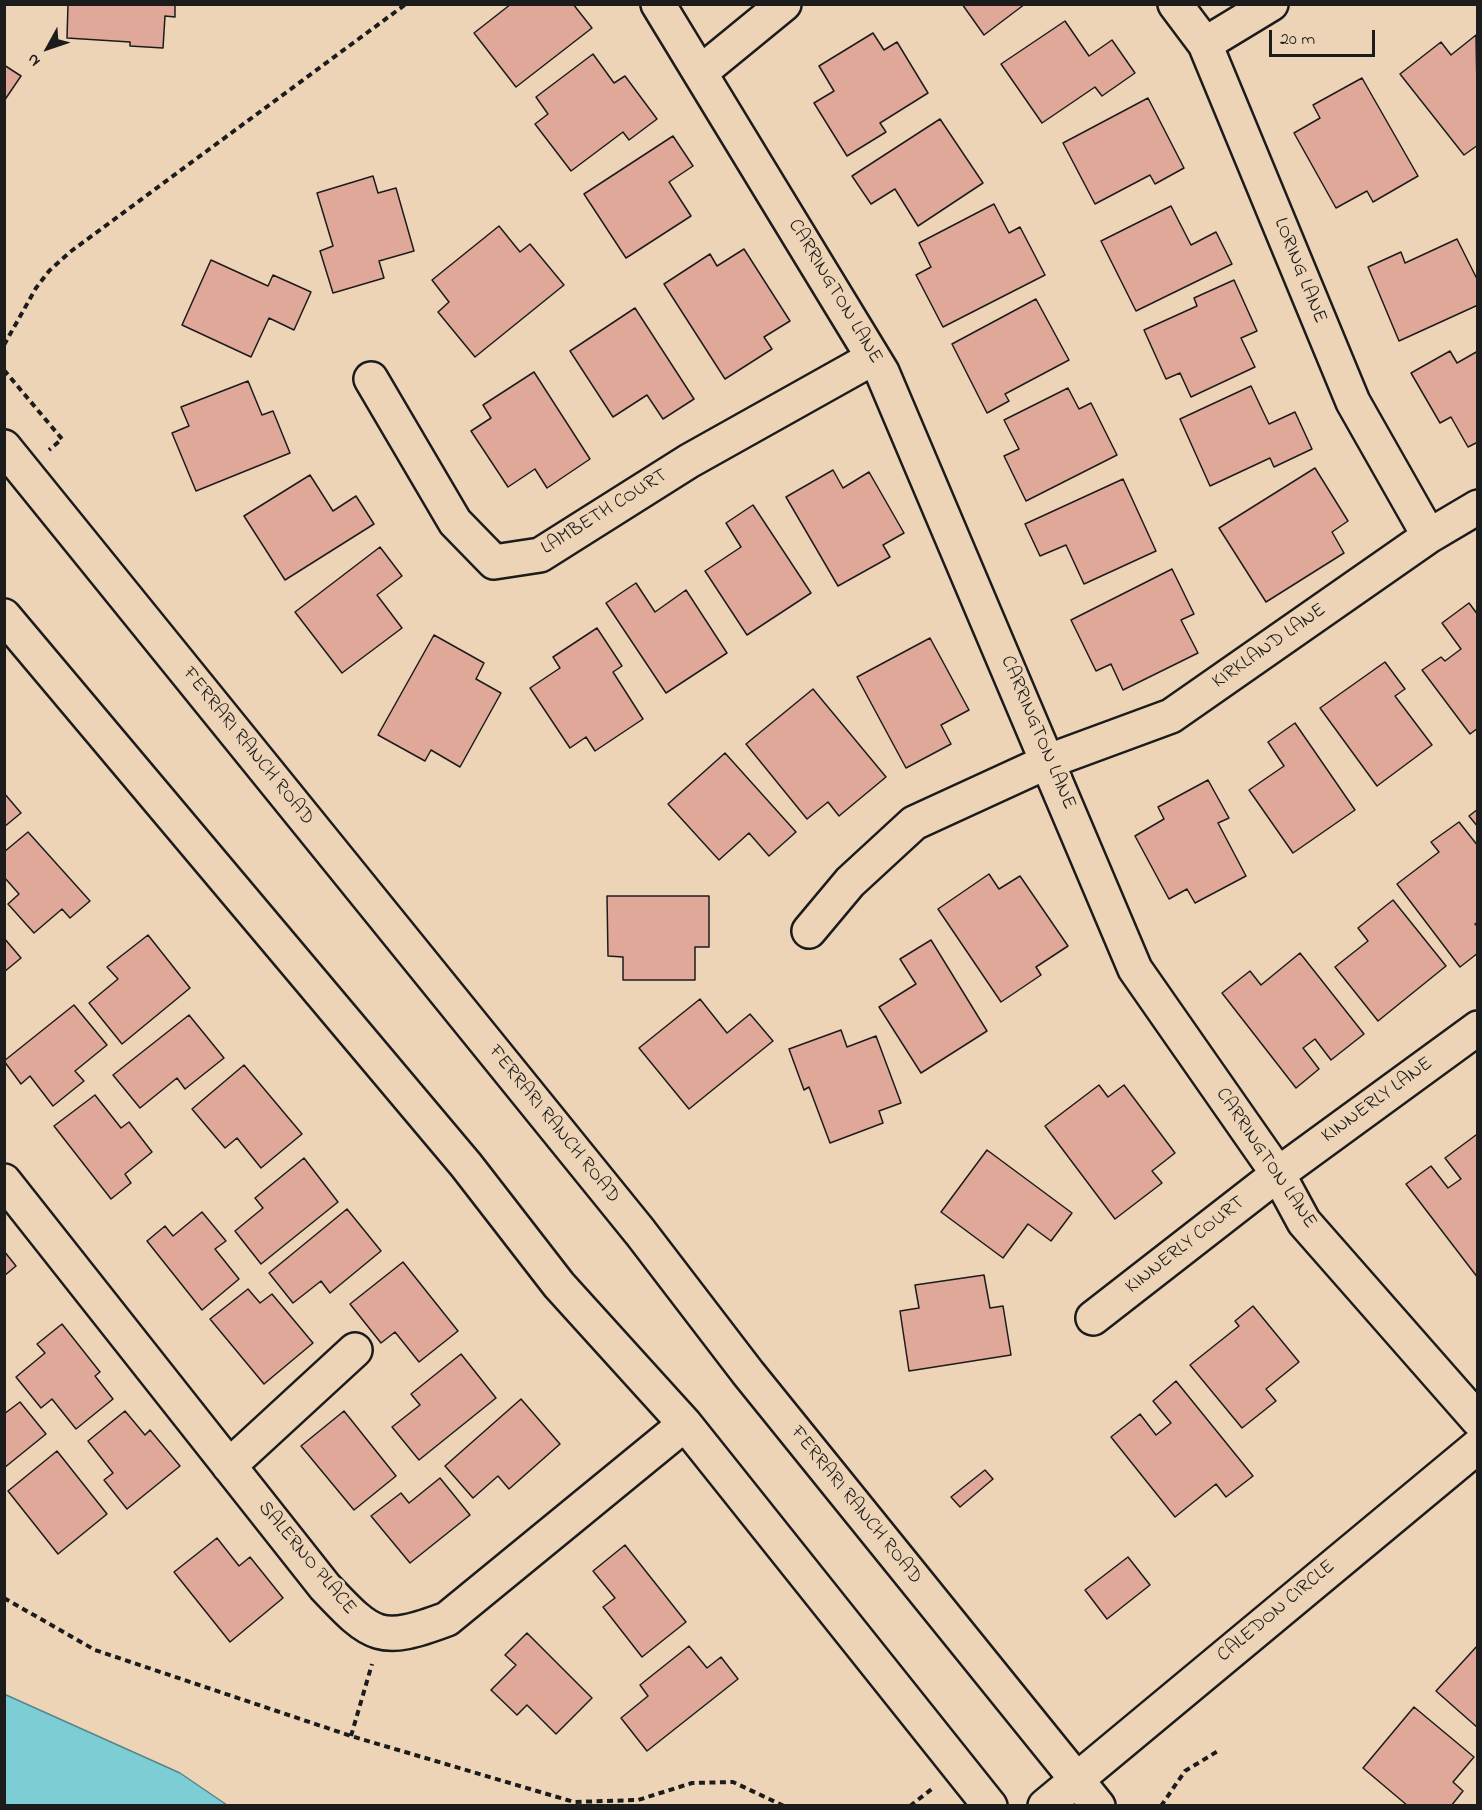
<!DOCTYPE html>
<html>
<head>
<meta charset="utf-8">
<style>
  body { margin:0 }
  #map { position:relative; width:1482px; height:1810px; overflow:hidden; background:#eed4b6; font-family:"Indie Flower",sans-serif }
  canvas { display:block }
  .frame { position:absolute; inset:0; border:6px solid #1c1c1c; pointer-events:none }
  .north { position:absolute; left:18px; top:18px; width:60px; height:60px; -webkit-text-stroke:4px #eed4b6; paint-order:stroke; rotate:230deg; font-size:16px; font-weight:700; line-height:24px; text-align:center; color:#1c1c1c }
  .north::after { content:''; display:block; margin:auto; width:21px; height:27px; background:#1c1c1c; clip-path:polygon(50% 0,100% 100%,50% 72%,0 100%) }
  .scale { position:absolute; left:1269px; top:30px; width:106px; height:27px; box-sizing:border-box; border:3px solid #1c1c1c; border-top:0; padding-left:8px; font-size:18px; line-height:21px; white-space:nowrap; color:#1c1c1c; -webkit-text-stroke:4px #eed4b6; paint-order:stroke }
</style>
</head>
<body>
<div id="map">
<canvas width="1482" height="1810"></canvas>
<div class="frame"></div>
<div class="north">N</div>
<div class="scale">20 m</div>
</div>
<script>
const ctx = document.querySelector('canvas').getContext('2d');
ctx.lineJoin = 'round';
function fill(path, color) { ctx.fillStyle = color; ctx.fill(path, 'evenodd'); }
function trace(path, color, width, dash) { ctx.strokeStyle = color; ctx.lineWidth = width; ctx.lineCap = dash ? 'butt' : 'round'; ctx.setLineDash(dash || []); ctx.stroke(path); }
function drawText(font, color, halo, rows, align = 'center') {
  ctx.font = font + ' "Indie Flower",sans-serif'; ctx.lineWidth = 6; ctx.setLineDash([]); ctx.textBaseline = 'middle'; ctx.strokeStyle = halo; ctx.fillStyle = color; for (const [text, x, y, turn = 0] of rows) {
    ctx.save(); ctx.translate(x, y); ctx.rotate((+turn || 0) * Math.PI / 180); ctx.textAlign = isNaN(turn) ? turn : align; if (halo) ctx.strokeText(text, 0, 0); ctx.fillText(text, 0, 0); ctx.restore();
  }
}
const water = new Path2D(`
  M4,1694L180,1773L227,1805H5Z`);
fill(water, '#7ccdd4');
trace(water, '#56868a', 1.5);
const building = new Path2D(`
  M68,4H175V17L165,16L163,48L130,46V42L67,38Z
  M511,4H573L592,28L516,87L474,33Z
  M962,4H1025L984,35Z
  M1065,21L1089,56L1112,40L1135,73L1102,96L1095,87L1042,123L1001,64Z
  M873,33L884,50L897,42L928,93L880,123L886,132L847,156L814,103L834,91L819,66Z
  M1476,35L1478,145L1464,155L1400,74L1441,42L1451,55Z
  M593,54L614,83L625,76L657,119L629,140L623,132L571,171L535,124L548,114L536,97Z
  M4,65L21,76L4,101Z
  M1362,78L1418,176L1373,202L1367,191L1336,208L1294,133L1320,118L1313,105Z
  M1148,98L1184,168L1155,184L1150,175L1095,204L1063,143Z
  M940,119L983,183L918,226L895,189L871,204L852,176Z
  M673,136L693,166L669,182L691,216L626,258L584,194Z
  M373,176L378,193L396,188L414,251L379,261L384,278L333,293L320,251L333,246L317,193Z
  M994,204L1009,233L1020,227L1045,275L943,327L916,275L931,267L919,243Z
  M1171,206L1191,245L1216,232L1232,264L1136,311L1101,241Z
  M499,226L520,252L530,244L564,285L475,357L438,312L449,302L432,280Z
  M1457,239L1478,281V305L1399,341L1368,267L1401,252L1405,263Z
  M744,249L790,321L764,337L772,349L725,379L664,284L710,254L717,266Z
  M211,260L268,286L273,275L311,292L294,330L269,318L251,357L182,325Z
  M1234,280L1257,331L1241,338L1255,367L1191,397L1180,373L1166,379L1144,330L1197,306L1194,298Z
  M1036,299L1069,360L1005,394L1009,401L987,413L952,344Z
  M635,308L694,399L663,419L647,395L613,417L570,351Z
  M1450,351L1457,363L1478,351V442L1468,447L1451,417L1440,423L1411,373Z
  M534,372L590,459L547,488L535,469L508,487L471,431L491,418L483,405Z
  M248,381L262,415L273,411L290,453L196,491L172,433L189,426L181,407Z
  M1251,386L1269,424L1295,412L1312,449L1274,467L1270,458L1210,486L1180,419Z
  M1068,388L1079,409L1091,403L1117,455L1026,501L1004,456L1019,449L1004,420Z
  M1315,468L1348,521L1332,532L1344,553L1266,602L1219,528Z
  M833,470L843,488L869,472L904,533L883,545L890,557L838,586L786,497Z
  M310,475L333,511L356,496L374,524L285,580L244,516Z
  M1123,479L1156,551L1084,584L1066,545L1040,556L1025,524Z
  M753,505L811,593L747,635L705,571L741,547L726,523Z
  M380,547L402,576L377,595L402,628L342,673L295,612Z
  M1172,569L1194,614L1181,620L1198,653L1123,690L1111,664L1096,671L1071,620Z
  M636,583L655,612L686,590L727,653L666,693L606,603Z
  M1469,603L1478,615V728L1470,734L1422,670L1441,657L1445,661L1461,649L1442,623Z
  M597,628L622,666L613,672L643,719L595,751L586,737L570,748L530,688L560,668L553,657Z
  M434,635L484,663L476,679L501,693L460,767L431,750L425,761L378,735Z
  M930,638L969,710L941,725L951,744L906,768L857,677Z
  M1385,662L1405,689L1395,696L1432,745L1377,786L1320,708Z
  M813,689L886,777L839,816L828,802L807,819L746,744Z
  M1295,723L1355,810L1293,853L1249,790L1284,766L1268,742Z
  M725,753L796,832L769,856L749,833L719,860L668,804Z
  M1208,780L1229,818L1218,823L1246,876L1195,903L1187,889L1169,899L1135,836L1164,819L1158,807Z
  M4,793L21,813L4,827Z
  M1478,809V827L1469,816Z
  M1459,822L1478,846V922L1475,924L1478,927V953L1460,967L1397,884L1439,852L1431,842Z
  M28,832L90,901L70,918L62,909L34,933L8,904L19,894L4,877V852Z
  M989,874L999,889L1020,876L1068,946L1036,967L1041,975L1001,1002L938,909Z
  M607,896H709V947H695V980H623V957L608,956Z
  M1393,900L1446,966L1378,1021L1335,967L1368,941L1358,928Z
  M148,935L190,988L122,1044L89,1003L118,979L107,967Z
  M4,938L21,958L4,972Z
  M931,940L987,1031L921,1073L879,1007L916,984L900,959Z
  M1300,953L1364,1034L1331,1060L1315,1039L1303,1048L1319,1069L1296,1088L1222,993L1250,971L1261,985Z
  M700,999L727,1033L750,1014L773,1041L689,1109L639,1048Z
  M74,1005L107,1045L75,1071L84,1081L53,1106L30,1076L21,1084L4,1061Z
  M189,1015L224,1058L185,1089L177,1078L140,1108L113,1075Z
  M841,1030L847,1047L876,1036L901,1103L879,1111L883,1123L830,1143L809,1087L804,1090L789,1049Z
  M244,1065L302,1134L261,1168L237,1138L225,1148L192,1109Z
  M1099,1085L1108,1097L1124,1085L1175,1153L1152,1171L1162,1183L1115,1219L1045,1126Z
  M95,1095L121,1128L129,1122L152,1152L125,1174L131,1183L111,1199L54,1126Z
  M1476,1135L1478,1137V1278L1406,1184L1431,1166L1448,1188L1461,1179L1445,1158Z
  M987,1150L1072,1213L1051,1241L1028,1224L1003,1258L941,1212Z
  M304,1158L338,1202L261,1264L235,1231L263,1208L255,1198Z
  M347,1209L381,1251L330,1293L321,1281L293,1303L269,1273Z
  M202,1212L226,1241L215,1249L239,1279L202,1310L147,1241L165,1226L173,1236Z
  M4,1251L16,1266L4,1276Z
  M403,1262L458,1331L419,1362L395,1332L381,1343L350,1304Z
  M984,1275L990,1308L1003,1306L1011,1355L909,1371L900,1311L919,1308L915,1285Z
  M248,1289L260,1303L272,1294L313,1343L264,1384L210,1319Z
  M1253,1306L1299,1362L1266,1389L1276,1401L1242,1428L1190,1365L1239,1326L1235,1321Z
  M62,1324L100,1372L95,1376L113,1399L76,1429L52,1399L41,1408L16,1377L45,1353L37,1344Z
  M461,1354L496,1398L419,1460L392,1427L420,1405L411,1394Z
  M1176,1381L1253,1476L1226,1497L1216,1484L1175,1517L1111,1437L1140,1414L1156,1435L1171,1423L1153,1401Z
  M521,1399L560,1444L509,1489L498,1476L473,1498L445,1466Z
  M20,1402L46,1434L4,1468V1414Z
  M125,1411L145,1435L150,1430L180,1466L127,1509L104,1480L113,1473L88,1441Z
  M344,1411L396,1476L354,1510L301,1446Z
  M57,1451L107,1514L58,1554L8,1491Z
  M985,1470L993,1479L960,1507L951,1497Z
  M440,1478L470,1515L410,1563L371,1516L401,1493L409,1503Z
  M217,1538L239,1566L250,1557L283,1598L230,1642L174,1572Z
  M625,1545L686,1622L642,1657L603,1607L615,1598L593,1571Z
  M1128,1557L1150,1585L1107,1619L1085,1590Z
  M527,1633L592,1698L556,1734L527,1705L517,1715L491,1690L516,1665L505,1655Z
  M1478,1645V1728L1436,1691Z
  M689,1646L707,1668L721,1657L738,1679L647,1751L621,1718L648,1696L640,1685Z
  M1414,1707L1474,1757L1453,1782L1463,1791L1451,1806H1408L1363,1768Z`);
fill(building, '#e0a898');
trace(building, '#1c1c1c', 1.5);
const minor = new Path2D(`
  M658,4L882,372L1135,969L1278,1174L1304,1222L1478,1420
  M1175,4L1205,44L1353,402L1429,536
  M1205,44L1271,4
  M701,72L784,4
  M371,379L455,522L494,562L540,555L689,461L873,358
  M4,447L640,1232L748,1373L1098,1806
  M4,616L466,1165L559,1285L685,1424L990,1806
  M809,931L850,882L914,823L1049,761L1171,716L1429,536L1478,507
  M4,1181L325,1587C373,1638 380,1644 447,1619L685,1424
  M1093,1318L1278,1174L1478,1028
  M229,1466L355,1350
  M1045,1806L1478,1446`);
trace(minor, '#1c1c1c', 38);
trace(new Path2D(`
  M4,345L36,288L49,271L70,252L406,4
  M4,370L62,439L49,450
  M4,1598L95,1650L351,1736L574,1802L638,1800L692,1783L733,1782L784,1806
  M351,1736L372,1664
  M910,1806L933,1788
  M1161,1806L1185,1771L1218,1751`), '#1c1c1c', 4, [6, 4.5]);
trace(minor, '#eed4b6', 33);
drawText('20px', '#1c1c1c', '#eed4b6', [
  ["LORING LANE",1299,271,68],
  ["CARRINGTON LANE",834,292,59],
  ["LAMBETH COURT",605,513,-32],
  ["KIRKLAND LANE",1270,647,-35],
  ["CARRINGTON LANE",1037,733,67],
  ["FERRARI RANCH ROAD",247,747,51],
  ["KINNERLY LANE",1378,1101,-36],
  ["FERRARI RANCH ROAD",553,1125,51],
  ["CARRINGTON LANE",1265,1159,56],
  ["KINNERLY COURT",1186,1246,-38],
  ["FERRARI RANCH ROAD",855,1506,51],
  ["SALERNO PLACE",306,1559,50],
  ["CALEDON CIRCLE",1277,1612,-40]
]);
</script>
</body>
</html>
